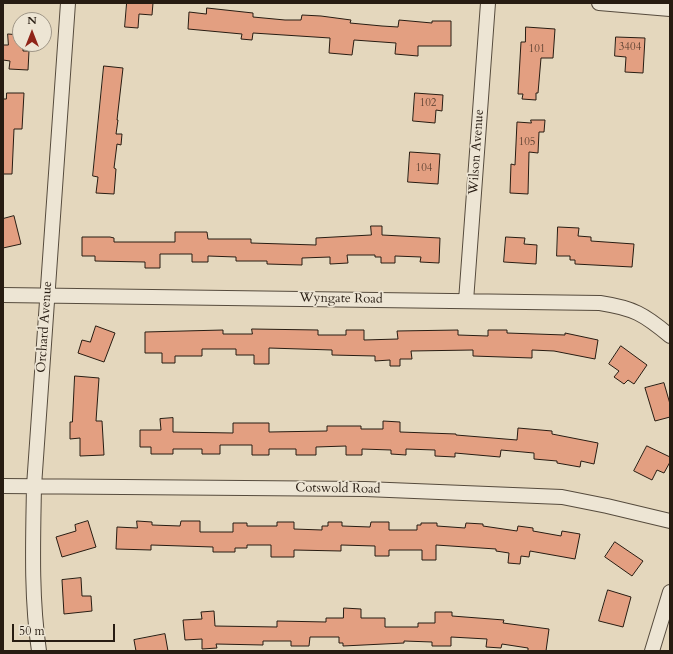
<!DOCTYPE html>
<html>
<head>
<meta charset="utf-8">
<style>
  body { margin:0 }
  #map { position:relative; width:673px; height:654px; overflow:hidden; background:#e4d7bd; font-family:Cardo,serif }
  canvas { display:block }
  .frame { position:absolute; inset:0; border:4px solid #271c12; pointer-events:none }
  .north { position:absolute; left:12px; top:12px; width:40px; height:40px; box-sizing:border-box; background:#ede5d4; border:1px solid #9e9586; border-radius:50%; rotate:0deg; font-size:11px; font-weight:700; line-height:16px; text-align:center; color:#271c12 }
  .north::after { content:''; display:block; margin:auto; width:14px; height:18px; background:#8f2418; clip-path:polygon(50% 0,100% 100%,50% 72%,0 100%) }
  .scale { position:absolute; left:12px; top:624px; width:103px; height:18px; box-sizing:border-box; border:2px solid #271c12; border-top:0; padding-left:5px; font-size:12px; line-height:14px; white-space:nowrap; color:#271c12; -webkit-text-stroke:3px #ede5d4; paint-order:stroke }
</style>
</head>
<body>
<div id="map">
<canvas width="673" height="654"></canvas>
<div class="frame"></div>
<div class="north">N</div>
<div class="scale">50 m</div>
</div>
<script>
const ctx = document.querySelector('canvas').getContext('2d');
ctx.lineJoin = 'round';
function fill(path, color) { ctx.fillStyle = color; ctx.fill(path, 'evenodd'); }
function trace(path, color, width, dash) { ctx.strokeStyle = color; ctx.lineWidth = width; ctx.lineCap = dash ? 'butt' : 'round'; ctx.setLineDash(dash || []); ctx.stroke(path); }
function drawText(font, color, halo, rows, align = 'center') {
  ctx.font = font + ' Cardo,serif'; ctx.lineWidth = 3.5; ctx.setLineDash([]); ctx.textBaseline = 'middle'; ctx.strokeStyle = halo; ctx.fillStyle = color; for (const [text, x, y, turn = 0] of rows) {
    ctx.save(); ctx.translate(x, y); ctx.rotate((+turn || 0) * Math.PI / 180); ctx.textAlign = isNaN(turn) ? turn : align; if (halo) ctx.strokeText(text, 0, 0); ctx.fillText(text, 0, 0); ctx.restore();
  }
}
const building = new Path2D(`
  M127,3H153L152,15L139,14L138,28L125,27Z
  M207,8L253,13V17L285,20H301L302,15L321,16L351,20L350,23L382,26L398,27L399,20L432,23V21H451V46H418V56L395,54L396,43L354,40L352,55L329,53L330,38L253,33L252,40L241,39L242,34L188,29L189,12L206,14Z
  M526,27L555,29L553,58H541L538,93H536V100L522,99L523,94H518L521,42H525Z
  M8,34L20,35V44H23V51H29L28,70L9,69L10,61L3,60V45H8Z
  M616,37L645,38L643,73L625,72L626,57L615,56Z
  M104,66L123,68L117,120H118L116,134H122L121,145L117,144L114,168L116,169L114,194L96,193L98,177L93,176Z
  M7,93H24L22,129H14L12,174H3V99H6Z
  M415,93L443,95L442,111L436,110L435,123L413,121Z
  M531,120H545L544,132H539L538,153L529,152L528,194L510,193L511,164L515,165L517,122L531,123Z
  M410,152L440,154L438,184L408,182Z
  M14,216L21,244L3,248V219Z
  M371,226H382V235L440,238L439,263L420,262L421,257L395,256V263H381V257H375V255H347L348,263L330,264V257L302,258V265L267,264V261H236V257L208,256V262H192V254H160V268H145V262L95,261V256H82V237H110L114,238V242H175V232H207L208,239H251V243L316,245V238L371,235Z
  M558,227L579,228L578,236L591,237V241L634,244L632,267L575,264V260H570V256H557Z
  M506,237L525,238L524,244L537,245L536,264L504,262Z
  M96,326L115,333L104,362L78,353L82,340L90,342Z
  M252,329L318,330V335H346V330H364V340L398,339L397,331L458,330V335L488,336V330H507V333L565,335V333L598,340L595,359L554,351L532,350V358L473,356V350L411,351L412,359H400V366H390V360L375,361V356L332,355V350L269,348V364H254V355H236V349H202V356H175V363H162V353H145V332L223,330V334H252Z
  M621,346L647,365L634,384L628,380L624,384L614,377L619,371L609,364Z
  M75,376L99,378L96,421H102L104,455L80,456V438L70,439V422H72Z
  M664,383L670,404V417L655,421L645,388Z
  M173,418V432L233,433V423H269V432L327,431V426H361V429H383V421L400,422V432L456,434V435L517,440L518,428L552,431V434L598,443L594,464L581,461L580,467L557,463V461L534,459V453L501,450L500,457L455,453V457L435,456V450L406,449V455L391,454V450L362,449V455H346V446L316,447V455H296V449H269V455H252V445H220V454H202V449H173V454H151V447H140V430H161L160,419Z
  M647,446L670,457V462L664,473L657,470L652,480L634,471Z
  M88,521L96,547L62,557L56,537L76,531L75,525Z
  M137,521L152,522V525L180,526L181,521H200V532H233V523H247V526H277V522H294V529L322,530V526H328V522H342V526L370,527L371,522H389V530H417V525H421V523H437V526L465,528L466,523L483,524V526L517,531L518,526L533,528V531L561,536L562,531L580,534L575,559L530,551L529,557L521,556L520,564L508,563L509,553L496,551V549L436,545V560H422V550H389V556H375V546L341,545V551L294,550V557H271V545H247V548H235V552H213V547L151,545V550L116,549L117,527L137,528Z
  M615,542L643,561L632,576L605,557Z
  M81,578L82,596H91L92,611L64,614L62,580Z
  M608,590L631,597L623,627L599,621Z
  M344,608L361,609V618H385V627H418V623H435V612H452V616L504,620L503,623L549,629L546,651H528V648L502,644L501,648L486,647L487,639L451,637V646H432V642L404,641V643L343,646V643H339V637H310L309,646H291V641H263V645L216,644L217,648L202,649V639L185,640L183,620L202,619L201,612L214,611L215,626L277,627V621L326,622V618H343Z
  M165,634L168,651H136L134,640Z`);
fill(building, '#e39f81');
trace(building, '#271c12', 1);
const street = new Path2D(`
  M599,3L670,9
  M3,295L600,303C633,308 644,314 670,336
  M466,301L488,3
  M3,486L365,489L562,497L607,506L670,521
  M39,651C31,597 33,541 34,486L68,3
  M652,651L670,592`);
trace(street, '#564b3d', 16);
trace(street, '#ede5d4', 14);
drawText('11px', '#563d2e', null, [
  ["3404",630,47],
  ["101",537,49],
  ["102",428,103],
  ["105",527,142],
  ["104",424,168]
]);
drawText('13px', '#271c12', '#ede5d4', [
  ["Wilson Avenue",477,152,-86],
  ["Wyngate Road",341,299,1],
  ["Orchard Avenue",45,327,-86],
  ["Cotswold Road",338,489,1]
]);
</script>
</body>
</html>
